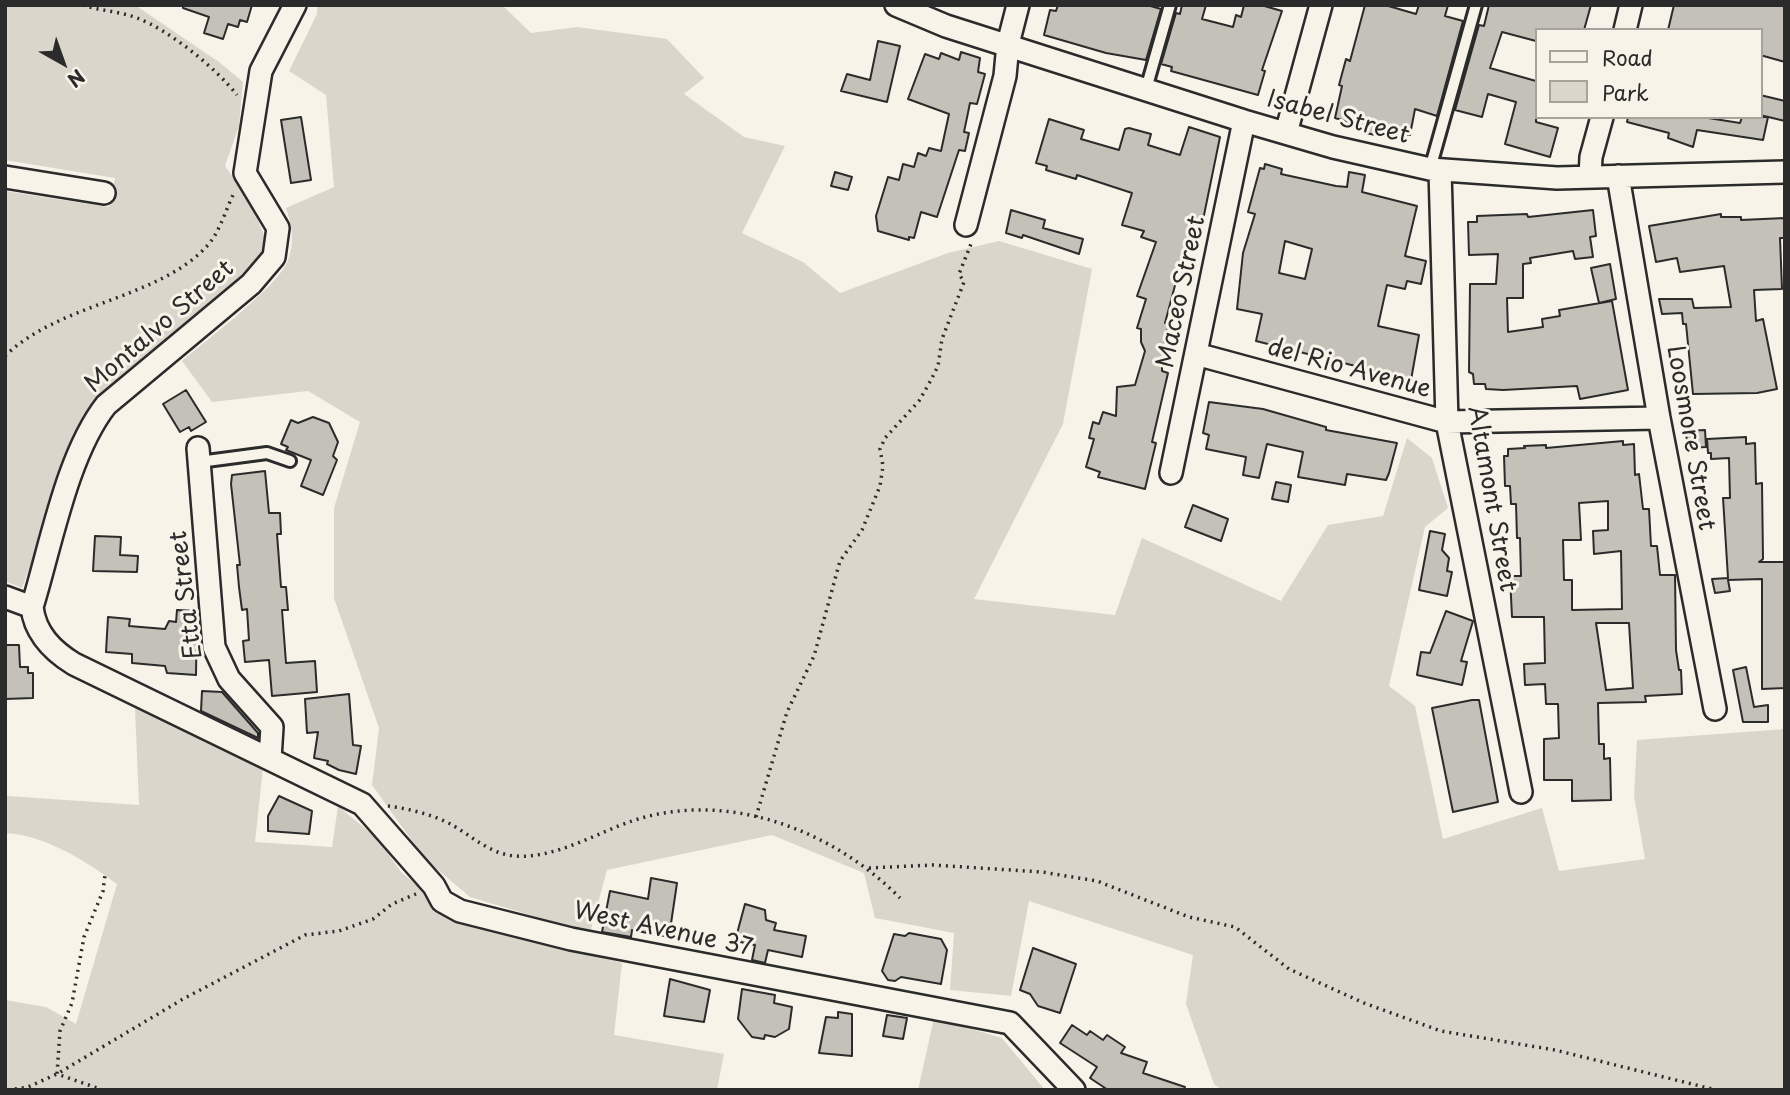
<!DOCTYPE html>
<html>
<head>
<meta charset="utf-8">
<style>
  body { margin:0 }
  #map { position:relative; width:1790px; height:1095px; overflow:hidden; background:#f7f3e8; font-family:"Playpen Sans",sans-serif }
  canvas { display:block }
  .frame { position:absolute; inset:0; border:7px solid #2b2b2b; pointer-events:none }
  .legend { position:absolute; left:1535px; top:28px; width:228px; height:91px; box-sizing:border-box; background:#f7f3e8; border:2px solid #a5a39c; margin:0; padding:9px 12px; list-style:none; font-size:21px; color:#2b2b2b }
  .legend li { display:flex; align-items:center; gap:14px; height:35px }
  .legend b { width:35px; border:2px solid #a5a39c }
  .north { position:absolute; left:28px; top:28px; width:70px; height:70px; -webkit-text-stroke:5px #f7f3e8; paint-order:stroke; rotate:140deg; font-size:19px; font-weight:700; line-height:28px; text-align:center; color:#2b2b2b }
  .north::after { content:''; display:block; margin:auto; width:24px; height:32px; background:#2b2b2b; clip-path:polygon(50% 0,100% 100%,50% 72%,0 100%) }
</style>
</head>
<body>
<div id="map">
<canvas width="1790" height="1095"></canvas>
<div class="frame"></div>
<ul class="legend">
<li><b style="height:9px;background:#f7f3e8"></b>Road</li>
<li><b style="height:19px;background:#dad6cc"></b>Park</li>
</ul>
<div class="north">N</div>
</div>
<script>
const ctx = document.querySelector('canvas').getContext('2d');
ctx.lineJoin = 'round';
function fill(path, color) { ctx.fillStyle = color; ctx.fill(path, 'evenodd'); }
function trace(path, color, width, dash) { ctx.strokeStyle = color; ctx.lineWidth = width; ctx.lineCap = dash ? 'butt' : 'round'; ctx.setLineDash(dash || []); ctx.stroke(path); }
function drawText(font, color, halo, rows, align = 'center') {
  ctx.font = font + ' "Playpen Sans",sans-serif'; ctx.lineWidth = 6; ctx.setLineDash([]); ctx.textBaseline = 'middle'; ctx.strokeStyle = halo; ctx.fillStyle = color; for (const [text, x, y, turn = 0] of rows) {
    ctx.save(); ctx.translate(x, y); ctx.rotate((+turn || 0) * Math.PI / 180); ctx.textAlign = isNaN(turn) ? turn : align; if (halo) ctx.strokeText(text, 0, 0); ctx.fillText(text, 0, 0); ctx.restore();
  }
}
fill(new Path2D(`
  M5,5H135L219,62L243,82L239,126L225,166L248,198L265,237L260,264L76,442L22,588L5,581V191L109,207L115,178L5,160Z
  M317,5H502L531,33L577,27L667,39L704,78L684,94L744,137L785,146L742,233L803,262L840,293L948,253L999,241L1092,269L1063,424L974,599L1115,615L1142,538L1281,601L1328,525L1383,516L1407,438L1432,458L1448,508L1425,527L1389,686L1415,706L1443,839L1542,808L1559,871L1645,859L1634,796L1637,740L1785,729V1090H1222L1214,1084L1186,1004L1193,955L1029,901L1011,996L950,990L954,933L875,918L864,873L772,835L607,870L590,933L470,897L425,859L372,785L379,728L334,598V508L360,422L308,391L212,402L182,361C205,341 279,286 288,260C295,242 292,226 286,208L334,187L326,95L289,71L317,14Z
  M135,708L263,767L255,842L332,847L338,806L379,840L401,872L458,919L622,963L614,1035L724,1054L717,1090H5V1000L46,1007L76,1024L117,884C86,861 45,835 5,833V787L7,796L139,805Z
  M934,1018L1002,1038L1045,1090H918Z`), '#dad6cc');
const building = new Path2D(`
  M183,5H252L247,22L240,20L238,27L228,24L223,39L204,33L209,17L183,8Z
  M1058,5H1147L1161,9L1146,60L1106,53L1044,35L1050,10L1056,11Z
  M1182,5H1206L1202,19L1233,27L1236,15L1241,17L1244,5H1261L1282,11L1262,70L1265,71L1258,95L1171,71L1172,67L1161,64L1176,13L1180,14Z
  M1365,5H1385L1416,14L1419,5H1448L1445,16L1463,21L1437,116L1415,109L1410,135L1384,134V137L1366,133L1367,128L1335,118L1342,86L1339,85L1346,59L1350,61Z
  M1489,5H1591L1584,30H1536V41L1502,32L1490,68L1536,81V122L1558,128L1550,157L1505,144L1516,102L1488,94L1482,117L1455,110L1479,25L1484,26Z
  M1674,5H1785V62L1760,55V30H1668Z
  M878,41L900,46L887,102L841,91L847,74L870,80Z
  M961,52L980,58L978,72L985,74L977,104L970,103L964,132L969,133L965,151L959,150L937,217L921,212L914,238L909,237V240L878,231L876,216L888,177L899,180L903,164L914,167L918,153L926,156L929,148L941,151L949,114L908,99L925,54L939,59L941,53L959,60Z
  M1760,95L1785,101V121L1760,115Z
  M301,117L311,180L291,183L281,120Z
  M1628,117H1702L1740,123L1742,117H1768L1763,140L1697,130L1693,147L1668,138L1669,133L1627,122Z
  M1049,119L1084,130L1081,139L1119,150L1125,129L1129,128L1151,134L1148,145L1180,155L1189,127L1220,137L1203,220L1198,219L1193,234L1189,233L1165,323L1169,324L1164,342L1169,344L1162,365V371L1168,373L1152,442L1156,443L1145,489L1098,477L1100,472L1086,467L1094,439L1089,438L1093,422L1099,424L1103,412L1116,416L1117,387L1135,385L1145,351L1141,342V329L1137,328L1146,299L1137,296L1156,242L1141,237L1144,231L1122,225L1132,193L1077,175L1076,179L1046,170L1047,166L1036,163Z
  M1265,164L1282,169L1281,174L1336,186L1347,187L1349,172L1365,175L1362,192L1417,206L1405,256L1426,261L1421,284L1407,281L1405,289L1387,285L1378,326L1419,335L1411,380L1256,341L1262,314L1237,309L1243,253L1255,214L1248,212L1260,168L1264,169ZM1285,241L1312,249L1305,279L1279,273Z
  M835,172L852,177L848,190L831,186Z
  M1011,210L1045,220L1043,228L1083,239L1079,254L1023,235L1022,238L1006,233Z
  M1593,210L1596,236L1590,237L1593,257L1575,259L1573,251L1530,258L1531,263L1523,264V298H1507L1508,332L1543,327L1542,319L1560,316L1559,310L1612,301L1628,390L1580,399L1577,386L1503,390L1486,389L1485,384H1474L1473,374L1469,372L1470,284H1496L1498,254L1469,255L1468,222H1477V216L1527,214L1528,217Z
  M1721,214V217H1741V220L1785,218V238H1780L1782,289L1754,290L1756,321L1763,319L1777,389L1757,393L1693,394L1686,324H1683L1682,313L1662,314L1659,299H1692L1694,308L1731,307L1724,266L1680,272L1677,258L1656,262L1649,226Z
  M1610,264L1616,299L1599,303L1591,268Z
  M186,390L206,422L191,431L189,427L180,432L163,404Z
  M1209,402L1263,409L1326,427V430L1397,443L1389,473L1386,480L1347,474L1345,485L1298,477L1303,452L1267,444L1259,478L1243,475L1246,457L1206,449L1209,435L1203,433Z
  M313,417L329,423L338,442L333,456L337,460L323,495L301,486L311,460L286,450L288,447L281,444L291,420L298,423Z
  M1705,430L1706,447L1689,448L1685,431Z
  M1746,437V444L1755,443L1756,484L1762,483L1763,559L1759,562H1785V688L1762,689V579L1728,580L1730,591L1715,593L1712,579L1728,578L1723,498H1730L1729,458L1711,459V453H1708L1707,439Z
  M1623,441V445L1634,444L1635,475L1639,474L1643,509H1649L1651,546H1657L1660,575H1675L1676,650L1679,670H1681L1682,694L1645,696L1646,702L1598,703L1599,744H1604V759L1610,758L1611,800L1572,801V780H1544V739L1559,738L1558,704H1546L1545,684L1525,685L1524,664L1545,663L1544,617H1512L1510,576H1521L1520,538H1517L1516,504H1511L1510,486H1505L1504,456H1508V449L1525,448L1524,446L1546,445V448ZM1608,501V530L1593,531L1594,554L1621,551L1622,609L1572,610V580H1564L1563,540H1581L1579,503ZM1596,623H1629L1633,688L1606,690Z
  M265,471L269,513H280L281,534H277L281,587H286L288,610H282L286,663L315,661L317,692L272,696L269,660L245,662L243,641L249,640L247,609L242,610L239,587L237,565H240L231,484L232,475Z
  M1276,482L1291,485L1288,502L1272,499Z
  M1193,505L1228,519L1221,541L1185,527Z
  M1430,531L1445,534L1442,550L1449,558L1447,571L1452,572L1447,596L1419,590Z
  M95,536L121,537L120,555L138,556L137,572L93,571Z
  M177,610L197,611L196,675L167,673L165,666L132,663V654L106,652L108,617L130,619L129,626L165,629L169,621L176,622Z
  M1446,611L1473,621L1461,661L1467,662L1462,685L1417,675L1421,652L1430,653Z
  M5,645H19L20,667H28V673H33V698L5,699Z
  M1746,667L1754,707L1768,705V722H1743L1733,670Z
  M202,691L222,692L258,733V738L201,711Z
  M349,694L353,745L361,746L356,774L339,770L327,764L328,761L314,758L318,732L307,733L305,699Z
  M1472,700H1479L1498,802L1453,812L1432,708Z
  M279,796L312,811L309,834L268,831V816Z
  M651,878L677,883L669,937L632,930L631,937L602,932L610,891L648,899Z
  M745,904L765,910L766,920L776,923L774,930L806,936L802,957L768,950L765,963L752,960L755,945L735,941Z
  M909,933L941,939L947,950L941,984L901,977L895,981L888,980L882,971L894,934L905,936Z
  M1033,948L1076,964L1060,1013L1038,1006L1030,994L1020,990Z
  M670,979L710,990L704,1022L664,1016Z
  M742,989L775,995L774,1003L792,1007L789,1029L775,1037L765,1035L764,1039L752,1037L738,1019Z
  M838,1012L852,1014V1056L819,1053L826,1017L838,1018Z
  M887,1015L907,1018L903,1039L883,1036Z
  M1072,1025L1087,1035L1090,1031L1103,1040L1107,1035L1125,1047L1121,1053L1147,1062L1143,1073L1185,1087L1184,1090H1108L1090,1078L1097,1067L1060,1043Z`);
fill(building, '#c4c1b9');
trace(building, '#2b2b2b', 2);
const lane = new Path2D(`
  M1146,89L1170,5
  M1430,169L1476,5
  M199,462L267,453L290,461`);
const street = new Path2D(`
  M295,5L261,71L245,173L278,228L274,257L251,284L106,405C67,455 51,545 32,607C35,634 53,651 74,664L362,804L434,886L442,901L460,911L571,939L1010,1023L1074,1090
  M896,5L946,26L1244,121L1333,147L1430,169L1557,178L1785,172
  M1625,30L1631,5
  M1286,133L1321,5
  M1440,170L1447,422L1521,792
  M1618,176L1659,418L1715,709
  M5,177L104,193
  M1590,177L1591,157L1602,117
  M966,225L1005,76L1008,44L1018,5
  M1196,354L1447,422L1659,418
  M198,448L214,647L229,679L272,727L270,759
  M1171,473L1244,121
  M5,597L32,607`);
trace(lane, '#2b2b2b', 16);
trace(street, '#2b2b2b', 26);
trace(new Path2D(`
  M83,5C100,11 119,11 137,18C169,30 216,68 237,95
  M5,356C59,303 158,299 206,247C220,233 226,208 235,191
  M388,806C410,809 435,815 454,826C474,838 491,854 515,856C555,859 596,833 632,821C727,789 833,830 900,898
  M756,817L787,712L814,656L840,561L862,530L880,486L883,466L880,449L885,438L919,401L931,380L938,366L942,339L964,282L959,274L971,244
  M869,868L933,865L1042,872L1097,881L1189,917L1235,927L1289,969L1364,1003L1441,1031L1555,1050L1716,1090
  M8,1090L28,1087L57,1074L183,999L305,935L339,931L373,919L392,904L416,894
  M103,1090L57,1074L60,1031L72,1003L84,937L103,891L105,875`), '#2b2b2b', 3.5, [2, 5]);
trace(lane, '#f7f3e8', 10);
trace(street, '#f7f3e8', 21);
drawText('24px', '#2b2b2b', '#f7f3e8', [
  ["Isabel Street",1338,118,15],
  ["Maceo Street",1182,292,-78],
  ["Montalvo Street",160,327,-41],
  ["del Rio Avenue",1349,369,15],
  ["Loosmore Street",1690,438,80],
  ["Altamont Street",1491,499,80],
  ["Etta Street",187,595,-97],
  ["West Avenue 37",663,930,12]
]);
</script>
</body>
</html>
